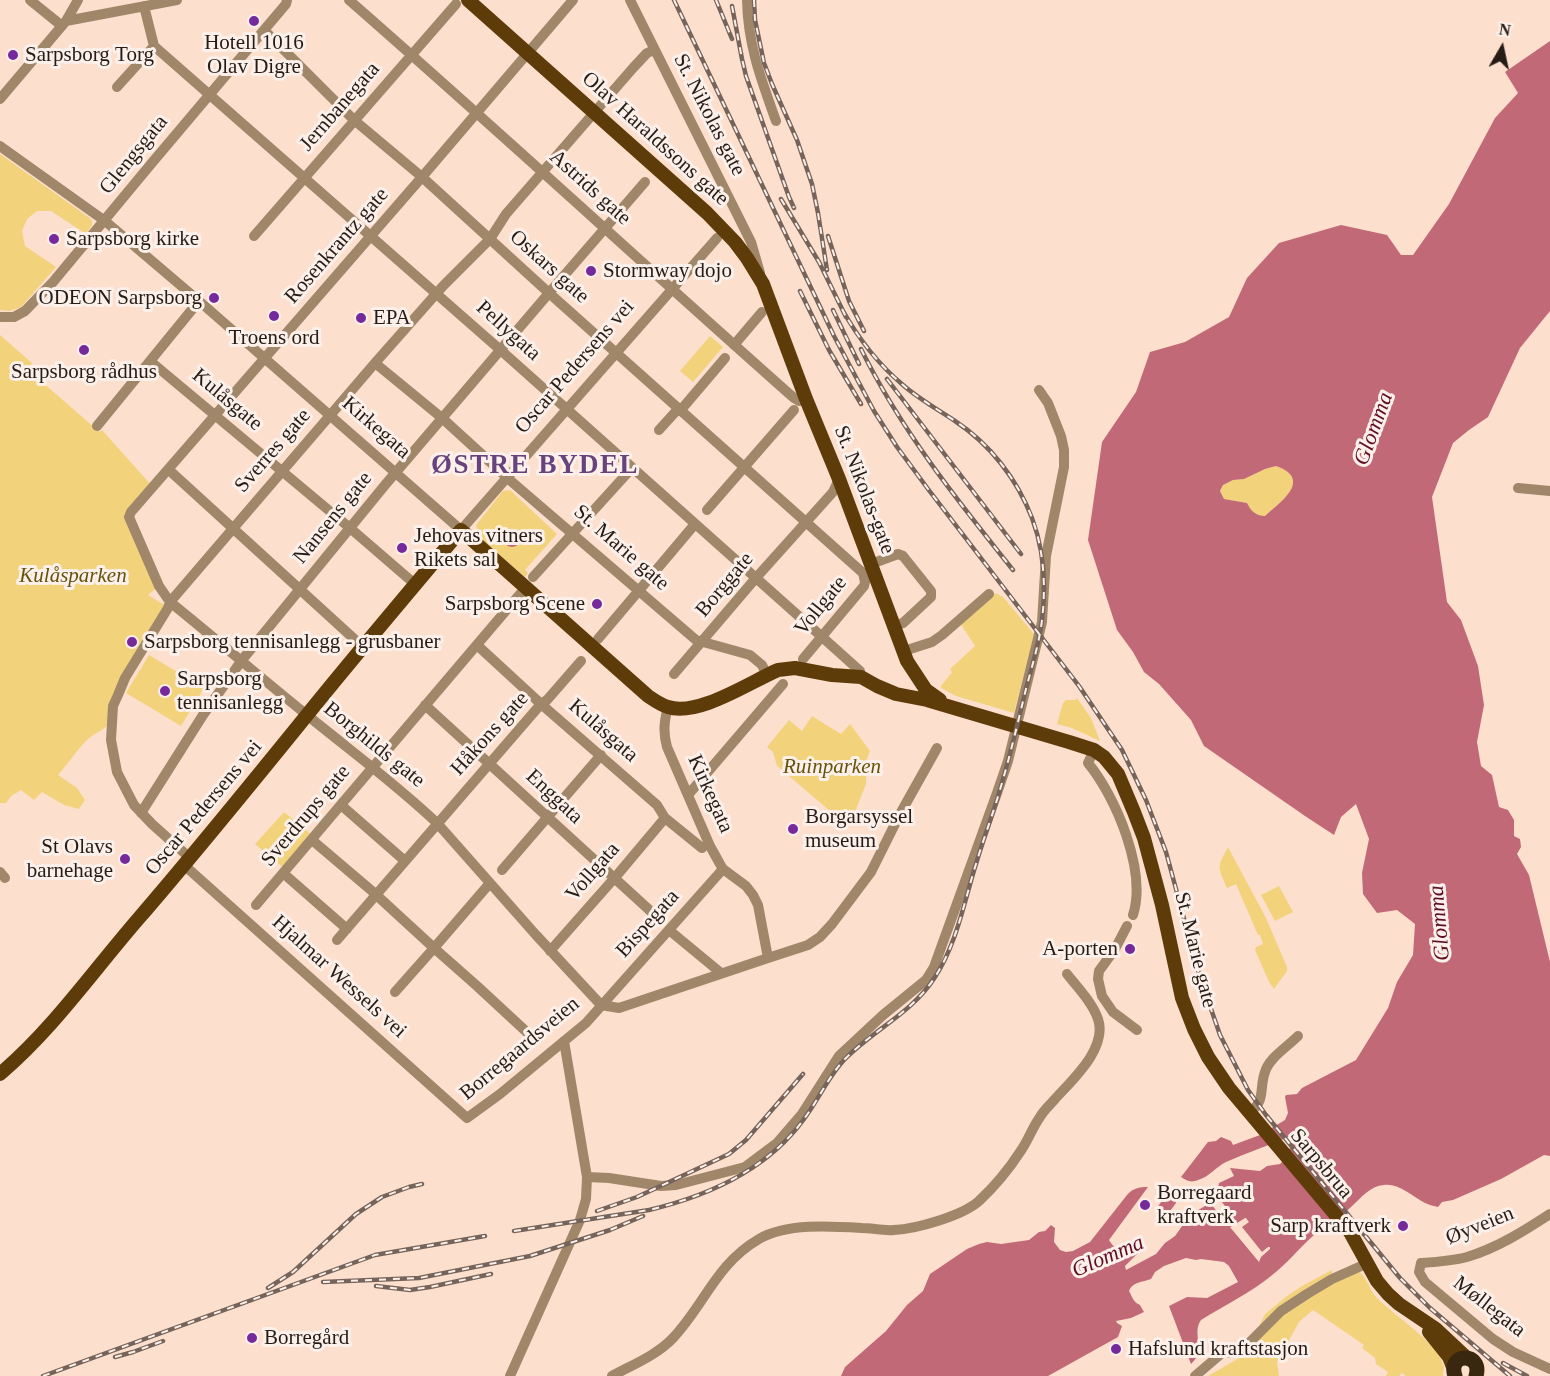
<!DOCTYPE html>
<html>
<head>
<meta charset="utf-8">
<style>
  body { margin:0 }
  #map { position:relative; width:1550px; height:1376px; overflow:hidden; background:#fddfce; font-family:"Times New Roman",serif }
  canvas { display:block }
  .north { position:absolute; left:1472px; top:18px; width:60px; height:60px; -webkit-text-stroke:4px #fcf0ea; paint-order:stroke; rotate:9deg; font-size:16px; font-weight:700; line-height:24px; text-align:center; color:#261b15 }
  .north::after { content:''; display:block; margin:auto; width:21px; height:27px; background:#261b15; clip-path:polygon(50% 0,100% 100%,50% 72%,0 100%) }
</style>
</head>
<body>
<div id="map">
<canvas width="1550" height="1376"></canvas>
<div class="north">N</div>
</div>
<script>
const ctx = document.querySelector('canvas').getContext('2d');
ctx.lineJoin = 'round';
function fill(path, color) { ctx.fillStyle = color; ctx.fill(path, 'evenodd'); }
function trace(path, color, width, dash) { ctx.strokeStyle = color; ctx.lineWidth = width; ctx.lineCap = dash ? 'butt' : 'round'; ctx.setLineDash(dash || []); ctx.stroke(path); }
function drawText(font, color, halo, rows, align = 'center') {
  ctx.font = font + ' "Times New Roman",serif'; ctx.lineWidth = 6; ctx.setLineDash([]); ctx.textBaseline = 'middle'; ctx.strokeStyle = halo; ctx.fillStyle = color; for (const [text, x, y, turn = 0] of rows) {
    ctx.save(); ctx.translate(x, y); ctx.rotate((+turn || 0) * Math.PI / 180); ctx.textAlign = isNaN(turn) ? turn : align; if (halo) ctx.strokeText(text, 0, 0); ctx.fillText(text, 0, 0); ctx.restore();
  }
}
fill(new Path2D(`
  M0,154L91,219C94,224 91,227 87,232H83L51,211H37L27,219L22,231L25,246L56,267L21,307L10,311L0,310Z
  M0,335L32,363L30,366L34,369V375L95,428L100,432L102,430L153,487L131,512L159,586L148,595L166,606L107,726C100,732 93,734 87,740C76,751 68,764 58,775L77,788L85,800L79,809L64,805L42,792L34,800L21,790L11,796L6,803H0Z
  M710,336L723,347L693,382L680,371Z
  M1276,466C1313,479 1281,502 1265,516C1255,516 1251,511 1247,503L1224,499L1220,491L1223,485L1233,480L1244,479L1265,469Z
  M510,490L557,534L525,570L528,573L525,577L479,537L476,525L503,491Z
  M995,593L1003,597L1034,634L1014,713L956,696L941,688V686L952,672L950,669L975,646L960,623Z
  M149,655L204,688L181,726L126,693Z
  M1077,698L1091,718L1100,741L1072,728L1057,724L1063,703L1066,700H1075Z
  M812,716L841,734L850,724L870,751L867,759L866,784L849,827L777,766L773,752L767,747L789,720L802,731Z
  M284,812L312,835L286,870L255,844Z
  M1228,847L1266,918L1287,967V971L1274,989L1269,982L1255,950L1256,947L1263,944L1260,935H1258L1236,884L1227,888C1218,866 1216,869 1228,847Z
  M1279,886L1293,912L1275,921L1261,895Z
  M1332,1270V1282L1358,1271C1367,1277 1369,1289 1376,1297C1393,1315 1439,1343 1444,1367C1444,1370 1443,1373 1443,1376H1406L1402,1373L1399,1376H1386L1388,1372L1376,1364L1375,1358L1362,1348L1364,1345L1313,1310L1299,1322L1277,1362L1279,1376H1208L1246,1354L1265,1314L1287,1296L1302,1286Z`), '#f2d37c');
fill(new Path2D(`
  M1550,41V311L1520,348L1488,417L1469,430L1453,443L1432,497L1447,602L1461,620L1478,666L1484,705L1477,742L1481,766L1492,775L1499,807L1508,810L1514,820V836L1520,839L1521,847L1517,854L1529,875L1550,962V1156L1544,1155L1501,1179L1453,1200L1442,1202L1438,1207C1434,1206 1429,1205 1425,1203C1413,1197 1399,1183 1384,1185C1370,1186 1361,1198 1351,1207C1340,1218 1326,1225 1314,1235C1299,1248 1287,1264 1271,1276C1250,1293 1225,1305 1201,1320C1191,1334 1207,1350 1191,1364L1169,1306L1187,1297L1207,1298L1238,1282L1229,1266L1224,1262L1201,1259L1196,1260L1186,1258L1164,1266L1155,1272L1151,1279C1143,1282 1132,1282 1129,1291C1133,1298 1133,1302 1140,1305L1144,1312L1131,1318L1116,1321L1117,1323L1122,1326L1118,1337L1048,1376H841L845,1367L886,1331L907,1305L923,1291L930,1274L967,1249L979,1244L987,1242L1001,1244L1029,1240L1039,1232L1045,1231L1051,1225L1055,1228L1054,1242L1060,1250L1066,1252L1073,1251L1090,1242L1127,1195C1133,1188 1139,1187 1148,1187L1109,1240C1116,1251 1121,1252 1130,1243L1140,1251L1125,1266L1126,1270L1156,1254L1165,1243L1175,1236L1190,1215L1210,1203L1259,1262L1261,1257L1270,1249V1247H1268L1262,1252L1242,1227L1249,1222L1245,1217L1238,1222L1229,1211L1230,1208L1227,1209L1219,1198L1221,1196L1219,1193L1217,1194L1219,1183L1234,1176L1230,1168L1260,1171L1267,1166L1280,1164L1283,1161L1296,1136L1293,1135C1271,1145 1248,1152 1226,1162C1216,1167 1209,1177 1198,1180C1191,1183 1187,1181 1181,1177L1208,1142L1216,1141L1221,1137L1231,1141L1233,1145L1260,1135L1285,1120L1288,1113L1285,1097L1286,1095L1297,1094L1302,1088L1356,1060L1388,1008L1397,982L1413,955L1415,924L1397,910L1377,913L1363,894L1362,873L1369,839L1356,804L1341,817L1334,835L1305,816L1204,746L1191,720L1159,684L1144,672L1133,652L1117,630L1088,540L1102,442L1136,392L1150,352L1185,342L1229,317L1247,278L1279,243L1341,225L1387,235L1401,255H1413L1449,204L1495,118L1518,93L1505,72ZM1276,466C1313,479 1281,502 1265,516C1256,516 1251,511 1247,503L1224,499L1220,491L1223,485L1233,480L1244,479L1265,469Z
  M503 538a9 9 0 1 1 18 0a9 9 0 1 1-18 0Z
  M1168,1192L1174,1194L1176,1203L1167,1215L1157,1208Z`), '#c26977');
trace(new Path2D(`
  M1210,1231L1250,1207`), '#c26977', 14);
trace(new Path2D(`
  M30,0L62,26
  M349,0C499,131 645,266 794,398L799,401L806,399
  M573,0L422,177L131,512L129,517L159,586L170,602C216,639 261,678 307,715C351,751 396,784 437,823L536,935L601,1005
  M630,0L751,242L760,273
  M747,0C748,46 761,79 776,121
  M144,6L154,46L505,354L821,636L860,671L861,677
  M66,21L177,0
  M264,30L354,120L422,177L549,293L863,573L865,582L864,586L803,659
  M117,87L154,46
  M0,99L66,21L78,0
  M0,146L105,221L199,301L461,530L717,238
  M254,236L456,4
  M85,244L105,239L126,238
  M0,317H14L25,311L53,282L151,164L286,4L287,0
  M734,345L762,312
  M150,361L350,528L416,585
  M375,363L442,418L512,482L696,640L750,655L762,665L767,675
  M680,411L725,358
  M97,426L199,301
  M659,430L678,409
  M169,470L363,647
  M1518,488L1550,491
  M707,510L794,410
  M871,564L898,554L903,556L931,591V597L903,623L894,626
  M533,577L632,468
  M598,639L695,524
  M477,645L541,704L657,805L665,818L702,848
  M904,651L932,642L942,635L989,594
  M674,674L755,579L833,492L839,479
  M425,705L657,917
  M668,707C664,722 663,732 667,747L710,846L720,864L723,869L746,886L753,895L758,905L768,958L808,945L820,937L832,924L871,872L900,814L937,748
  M1094,750L1088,763C1116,797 1147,871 1133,915
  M688,795L783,684
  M341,805L405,861
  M141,813L203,715L242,660L385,485L549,293L645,182
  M312,840L372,891L434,948L490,883
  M190,858L152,824L134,805L117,772L111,740L113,706L118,695L125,678L168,608L170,602L375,363L443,286L490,239L506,214L633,68L647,53L654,50
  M184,865L467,1118L500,1094L586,1023L723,869
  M502,870L601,755
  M0,872L5,878
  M283,873L347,929
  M256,905C346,799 435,693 526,587
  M1127,926L1115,949L1099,971L1098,979L1102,996L1113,1012L1137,1030
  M669,930L721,973
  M337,940L541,704L547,700L581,661
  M550,951L618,874L665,818
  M395,992L434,948L477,986L531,1036
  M601,1005L619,1008L768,958
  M1250,1112C1266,1101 1259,1088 1265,1072C1269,1058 1287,1047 1298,1036
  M587,1177L609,1178L661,1186L676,1185L745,1167L777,1143L802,1114L839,1056L883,1015L926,980L934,967L997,793L1008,761L1042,622L1046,556L1064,467V450L1061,436L1048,403L1039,390
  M1550,1214C1524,1231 1497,1248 1467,1257C1452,1261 1436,1262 1421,1263L1419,1272L1425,1282L1493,1339L1513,1352L1550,1369
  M510,1376L580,1220L586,1199L587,1177L564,1041
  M612,1376C632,1365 657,1355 673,1338C705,1304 716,1264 759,1239C786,1223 831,1226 862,1228C872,1228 883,1231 894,1230C916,1229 962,1216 979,1201C994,1187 1009,1169 1020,1152C1028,1141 1032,1128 1040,1117C1044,1110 1050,1105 1055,1099C1072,1080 1108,1048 1098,1019C1092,1002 1078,988 1067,974
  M1195,1376L1222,1353H1230L1248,1344L1281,1311L1307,1294L1332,1279L1368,1263`), '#a0876a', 10);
trace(new Path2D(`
  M468,0L707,213L735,242L747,258L763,284L806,399L839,479L907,661L926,690L940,700
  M0,1074C53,1029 93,971 139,918C196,852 251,784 307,715C357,653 409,592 461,530L648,696C654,700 661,705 668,707C698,717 750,682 778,670L795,668L832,675L861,677L877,686L896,694L927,700L1069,742L1094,750L1104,757L1118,774L1134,812L1144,838L1162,905L1182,998L1194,1029L1208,1057L1229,1088L1350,1232L1377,1281L1388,1294L1399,1304L1436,1329L1467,1358
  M1429,1332L1449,1357L1453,1367`), '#5e3c0a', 14);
trace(new Path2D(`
  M1455,1376C1447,1352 1483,1352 1476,1376`), '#3a2710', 15);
const rail = new Path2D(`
  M674,0L834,336L874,411L897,447L928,489L1079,686L1122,750L1146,800L1166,852L1199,974L1220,1035L1248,1090L1266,1115L1400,1278L1430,1308L1510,1376
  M716,0L732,39
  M754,0L755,20L764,63L772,84L797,140L812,184L818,213L827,270
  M732,6L742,59L746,76L789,197L794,208
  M781,199L819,262L846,317
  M828,236L849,301L864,331
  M800,291L829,350L861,404
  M833,310L859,364
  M861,349C901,430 957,500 1013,570
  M887,379L1021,554
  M597,1211L637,1197L729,1154L746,1140L803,1074
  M514,1231L649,1210C708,1196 768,1169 804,1119C819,1099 829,1075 846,1058C875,1029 913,1012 935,977C957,943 964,902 976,864C983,840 992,817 999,793C1009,760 1017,726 1025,693C1031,669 1039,645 1042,620C1046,587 1044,550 1032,518C1017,479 990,444 955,421C937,409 919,399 903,385C878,364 858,338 842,309
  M323,1282L419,1278L530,1256L610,1230L643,1216
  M376,1286L410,1290L430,1287L491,1274
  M268,1288L293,1272L356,1214L382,1197L409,1187L422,1184
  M115,1357L133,1352L163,1341
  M1503,1363L1527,1376
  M43,1376L375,1255L485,1236`);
trace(rail, '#76645a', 4.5);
trace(rail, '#fcf0ea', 2, [7]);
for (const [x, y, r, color] of [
  [254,21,6,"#76299b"],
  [13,55,6,"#76299b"],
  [54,239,6,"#76299b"],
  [591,271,6,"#76299b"],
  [214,298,6,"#76299b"],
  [274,316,6,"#76299b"],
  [361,318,6,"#76299b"],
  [84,350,6,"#76299b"],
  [402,548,6,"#76299b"],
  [597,604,6,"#76299b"],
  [132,642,6,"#76299b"],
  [165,691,6,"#76299b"],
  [793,829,6,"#76299b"],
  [125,859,6,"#76299b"],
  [1130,949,6,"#76299b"],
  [1145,1205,6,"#76299b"],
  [1403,1226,6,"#76299b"],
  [252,1338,6,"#76299b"],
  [1116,1349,6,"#76299b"]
]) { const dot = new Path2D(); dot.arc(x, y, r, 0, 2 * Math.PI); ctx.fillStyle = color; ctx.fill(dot); trace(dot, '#fcf0ea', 2); }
drawText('21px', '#261b15', '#fcf0ea', [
  ["Hotell 1016",254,43,"center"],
  ["Olav Digre",254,67,"center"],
  ["Sarpsborg Torg",25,55],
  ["Sarpsborg kirke",66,239],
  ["Stormway dojo",603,271],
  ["ODEON Sarpsborg",202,298,"right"],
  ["EPA",373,318],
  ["Troens ord",274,338,"center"],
  ["Sarpsborg rådhus",84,372,"center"],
  ["Jehovas vitners",414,536],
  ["Rikets sal",414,560],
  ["Sarpsborg Scene",585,604,"right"],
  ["Sarpsborg tennisanlegg - grusbaner",144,642],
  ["Sarpsborg",177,679],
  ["tennisanlegg",177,703],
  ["Borgarsyssel",805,817],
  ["museum",805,841],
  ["St Olavs",113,847,"right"],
  ["barnehage",113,871,"right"],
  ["A-porten",1118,949,"right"],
  ["Borregaard",1157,1193],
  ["kraftverk",1157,1217],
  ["Sarp kraftverk",1391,1226,"right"],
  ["Borregård",264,1338],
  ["Hafslund kraftstasjon",1128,1349]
], 'left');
drawText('21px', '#261b15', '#fcf0ea', [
  ["Jernbanegata",340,107,-49],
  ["St. Nikolas gate",709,115,63],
  ["Olav Haraldssons gate",655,139,42],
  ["Glengsgata",134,155,-51],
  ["Astrids gate",590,188,42],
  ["Rosenkrantz gate",337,246,-49],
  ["Oskars gate",549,267,42],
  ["Pellygata",508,331,42],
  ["Oscar Pedersens vei",575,367,-49],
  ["Kulåsgate",227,400,40],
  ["Kirkegata",376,428,41],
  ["Sverres gate",273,451,-49],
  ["St. Nikolas-gate",864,490,69],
  ["Nansens gate",333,518,-51],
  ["St. Marie gate",621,548,41],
  ["Borggate",725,585,-50],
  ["Vollgate",821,606,-51],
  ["Kulåsgata",603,731,41],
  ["Håkons gate",490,734,-48],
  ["Borghilds gate",374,745,39],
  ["Kirkegata",710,794,66],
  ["Enggata",554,797,43],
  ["Oscar Pedersens vei",204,808,-50],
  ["Sverdrups gate",306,816,-50],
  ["Vollgata",593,872,-49],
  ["Bispegata",648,924,-48],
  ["St. Marie gate",1195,950,76],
  ["Hjalmar Wessels vei",339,977,42],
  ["Borregaardsveien",520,1049,-40],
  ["Sarpsbrua",1321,1164,50],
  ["Øyveien",1480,1226,-22],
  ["Møllegata",1489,1307,38]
]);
drawText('italic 21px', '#67520d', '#fcf0ea', [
  ["Kulåsparken",73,576],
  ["Ruinparken",832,767]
]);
drawText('italic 22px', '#600d24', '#fcf0ea', [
  ["Glomma",1374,429,-70],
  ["Glomma",1440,923,-95],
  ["Glomma",1108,1257,-23]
]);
ctx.letterSpacing = '1.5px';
drawText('bold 27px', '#67427c', '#fcf0ea', [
  ["ØSTRE BYDEL",535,466]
]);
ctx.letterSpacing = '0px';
</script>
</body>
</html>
